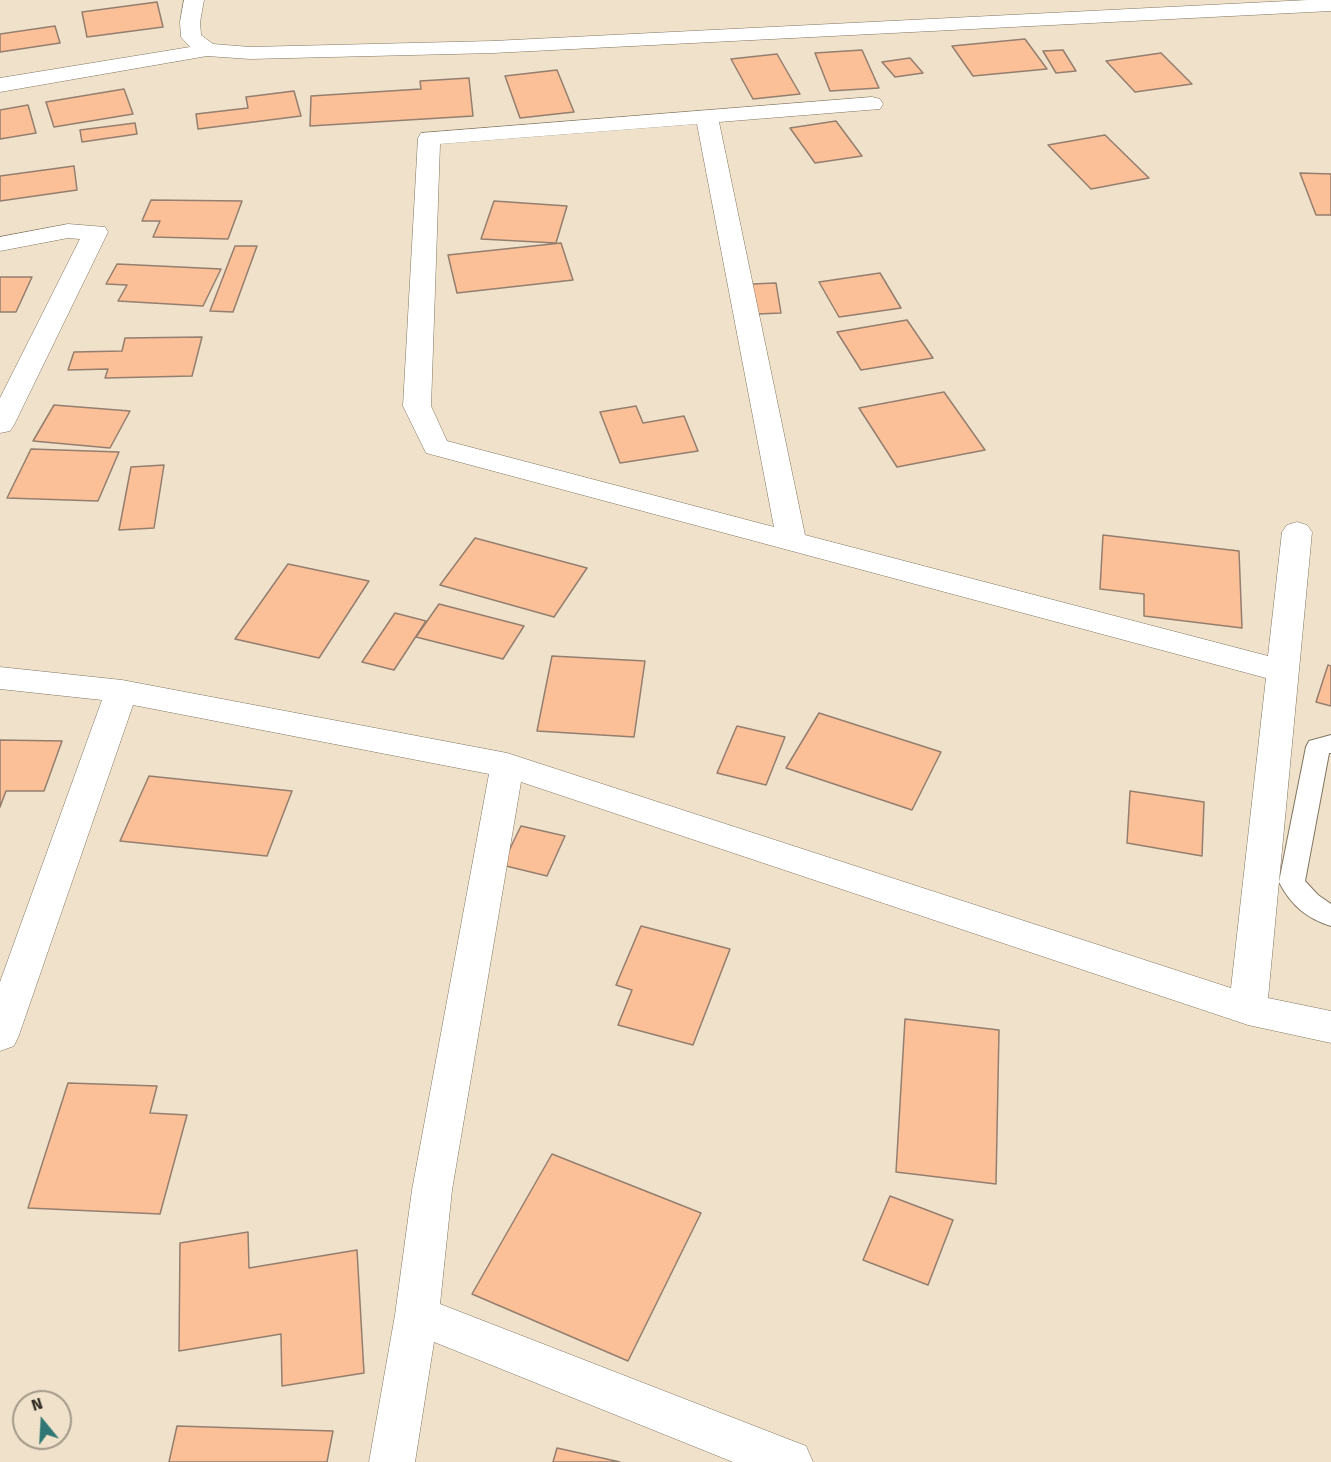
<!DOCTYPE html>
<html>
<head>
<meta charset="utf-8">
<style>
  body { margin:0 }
  #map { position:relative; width:1331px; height:1462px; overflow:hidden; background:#efe1ca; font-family:"Fira Sans",sans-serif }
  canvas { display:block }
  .north { position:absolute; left:12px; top:1390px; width:60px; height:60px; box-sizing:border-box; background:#efe1ca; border:2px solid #a49988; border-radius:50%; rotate:342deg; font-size:16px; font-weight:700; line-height:24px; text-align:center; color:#332e25 }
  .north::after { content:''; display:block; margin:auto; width:21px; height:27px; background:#2e7774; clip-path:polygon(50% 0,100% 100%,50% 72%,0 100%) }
</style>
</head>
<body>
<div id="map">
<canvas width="1331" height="1462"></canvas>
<div class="north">N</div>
</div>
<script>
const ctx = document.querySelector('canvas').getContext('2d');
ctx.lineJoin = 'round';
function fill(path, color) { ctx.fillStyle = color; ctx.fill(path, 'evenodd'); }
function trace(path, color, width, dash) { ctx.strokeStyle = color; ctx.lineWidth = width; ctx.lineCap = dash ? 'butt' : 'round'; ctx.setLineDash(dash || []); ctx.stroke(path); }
const building = new Path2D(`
  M157,2L163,27L87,37L82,12Z
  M55,26L60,43L0,52V34Z
  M1025,39L1047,69L973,76L952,46Z
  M862,50L879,88L830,91L815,53Z
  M1063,50L1076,71L1056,73L1043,51Z
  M1161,53L1192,84L1135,92L1106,61Z
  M777,54L800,94L753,99L731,59Z
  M910,58L923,73L895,77L882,62Z
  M557,70L574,112L520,118L505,76Z
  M469,78L473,116L310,126L311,96L421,89L420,81Z
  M124,89L133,114L54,127L46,102Z
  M294,91L301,116L198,129L196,114L248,108L246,97Z
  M28,105L36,133L0,139V110Z
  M836,121L862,156L815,163L790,128Z
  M135,123L137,134L82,142L80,130Z
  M1105,135L1149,178L1091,189L1048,145Z
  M74,166L77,190L0,201V176Z
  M1300,173L1331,174V215H1316Z
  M151,200L242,201L228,239L153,237L160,221H142Z
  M494,201L567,206L556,243L481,239Z
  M561,243L573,280L457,293L448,255Z
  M235,246H257L233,312L210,311Z
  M117,264L221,269L203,306L118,301L127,285L106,284Z
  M880,273L901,308L839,317L819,282Z
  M0,277H32L16,312H0Z
  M776,283L781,313L757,314L752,284Z
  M907,320L933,358L861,370L837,332Z
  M202,337L192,376L105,378L108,369L68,370L74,352L122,351L125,338Z
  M944,392L985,450L897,467L859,408Z
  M54,405L130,411L110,448L33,441Z
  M636,406L643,423L684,416L698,451L620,463L600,412Z
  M31,449L119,452L98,501L7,498Z
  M164,465L154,528L119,530L131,467Z
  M1103,535L1239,551L1242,628L1144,616V594L1100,589Z
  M475,538L587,568L554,617L440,585Z
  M288,564L369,581L319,658L235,639Z
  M439,604L524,626L503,659L416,637Z
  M395,613L426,621L394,670L362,662Z
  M552,656L645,661L634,737L537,731Z
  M1328,665L1331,666V706L1316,702Z
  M819,713L941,752L912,810L786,768Z
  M737,726L785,737L766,785L717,773Z
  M0,740L62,741L44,791H6L0,807Z
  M149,776L292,791L267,856L120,841Z
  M1130,791L1204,802L1202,856L1127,843Z
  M521,826L565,836L547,876L502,865Z
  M641,926L730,949L693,1045L618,1025L632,990L616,985Z
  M905,1019L999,1030L996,1184L896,1172Z
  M68,1083L157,1086L150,1113L187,1115L160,1214L28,1208Z
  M552,1154L701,1213L628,1361L472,1294Z
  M890,1196L953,1220L928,1285L863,1260Z
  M248,1232L249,1268L357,1250L364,1373L282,1386L281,1334L179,1351L180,1243Z
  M177,1426L333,1431L327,1462H169Z
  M557,1448L620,1462H553Z`);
fill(building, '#fbc098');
trace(building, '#947e6f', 1.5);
const service = new Path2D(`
  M1331,735V753H1329L1305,881L1318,895L1331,904V926C1306,918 1291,905 1279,882L1306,747L1309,741Z`);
const minor = new Path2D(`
  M184,0H204L200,22L201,35L213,44L250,47L493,41L1308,0H1331V11L493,53L250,59L207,56L0,92V78L190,47L181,37L180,22Z
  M872,97L880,99L883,104L880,109L719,122L805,535L1268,656L1282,532L1287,525L1297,522L1307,525L1312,532L1268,998L1331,1011V1043L1248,1025L521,782L452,1190L440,1304L806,1446L813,1462H733L434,1342L415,1462H369L395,1315L412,1190L489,774L133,705L19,1035L14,1046L0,1051V982L102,700L0,689V667L122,680L507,753L1231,988L1266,678L426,453L403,406L418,138L421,133ZM697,124L774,527L447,441L431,406L440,144Z
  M68,224L105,227L108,232L14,425L10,431L0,433V398L80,239L68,238L0,251V237Z`);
trace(service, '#827560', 2);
trace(minor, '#827560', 1);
fill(service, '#fff');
fill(minor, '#fff');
</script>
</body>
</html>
